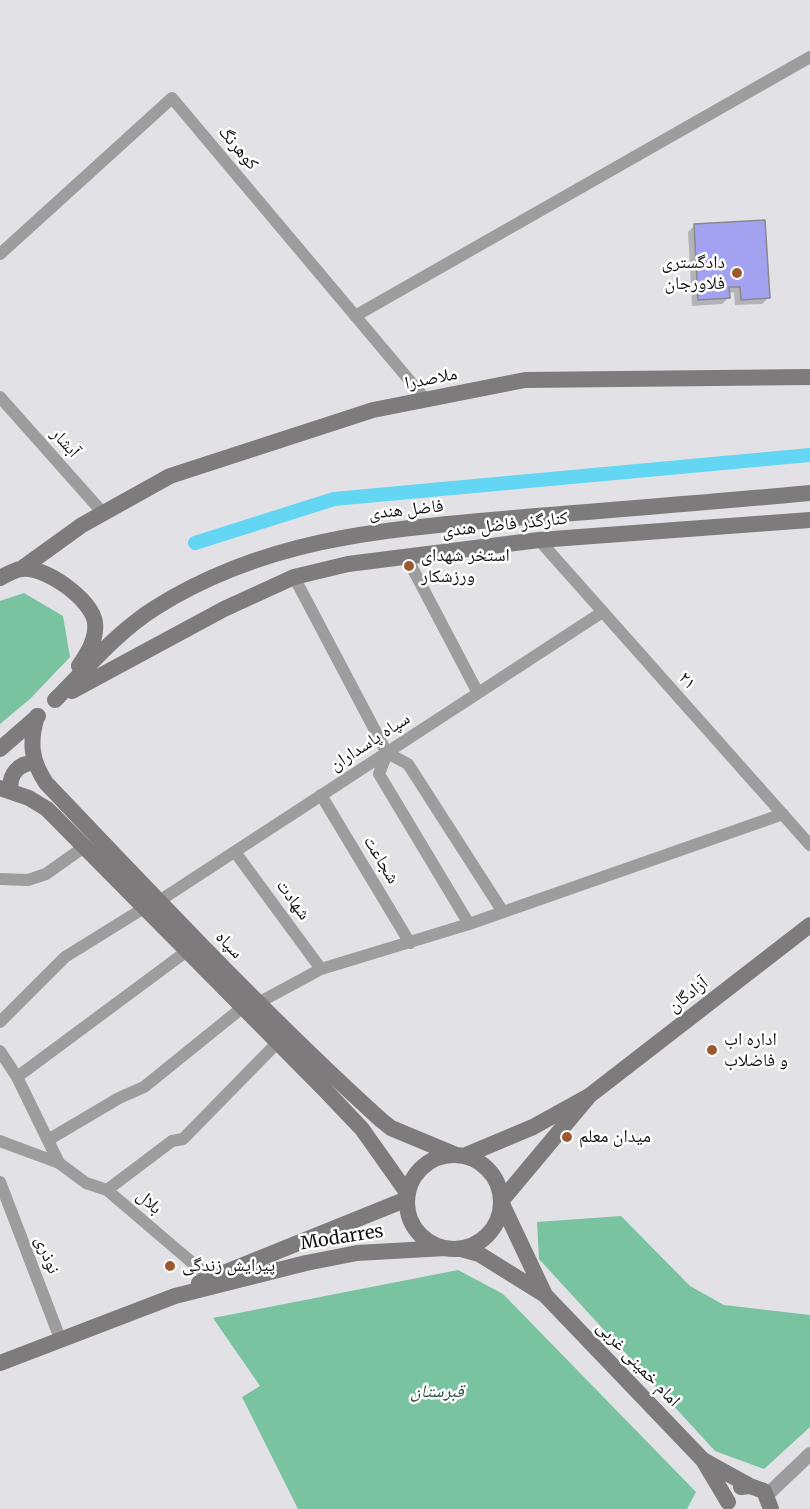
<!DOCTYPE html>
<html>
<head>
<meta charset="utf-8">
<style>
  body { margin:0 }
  canvas { display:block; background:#e1e1e6 }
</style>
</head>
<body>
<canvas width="810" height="1509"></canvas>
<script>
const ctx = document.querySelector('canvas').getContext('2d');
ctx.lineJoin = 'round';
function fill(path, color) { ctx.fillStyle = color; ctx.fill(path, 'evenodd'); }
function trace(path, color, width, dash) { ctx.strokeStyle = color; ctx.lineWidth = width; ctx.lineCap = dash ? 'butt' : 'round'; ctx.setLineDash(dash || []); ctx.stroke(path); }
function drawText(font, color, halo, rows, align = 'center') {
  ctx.font = font + ' Merriweather,"Noto Naskh Arabic",serif'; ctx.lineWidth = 5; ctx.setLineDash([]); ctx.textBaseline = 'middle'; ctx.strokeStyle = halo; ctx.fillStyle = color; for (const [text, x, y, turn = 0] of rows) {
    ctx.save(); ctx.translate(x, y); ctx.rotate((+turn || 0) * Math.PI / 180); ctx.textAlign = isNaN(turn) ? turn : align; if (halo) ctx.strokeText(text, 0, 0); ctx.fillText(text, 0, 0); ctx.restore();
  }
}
fill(new Path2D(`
  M24,593L63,616L70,657L31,698L0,724V601Z
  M621,1216L690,1286L724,1305L810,1315V1427L764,1469L715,1451L539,1259L537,1222Z
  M458,1270L503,1294L696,1492L687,1509H298L242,1397L260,1386L213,1318Z`), '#79c3a1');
fill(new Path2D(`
  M694,226L769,297L762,304L735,305L734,292L728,293V298L722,304L692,306L688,232Z`), '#0003');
trace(new Path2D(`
  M195,543L334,499L810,455`), '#63d6f3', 14);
const building = new Path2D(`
  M765,220L770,298L741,300L740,287H729L730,298L698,300L694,224Z`);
fill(building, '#a3a2f0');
trace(building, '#88888d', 1.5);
trace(new Path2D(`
  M0,254L172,98L426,400
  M355,316L810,57
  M0,397L103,513
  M539,540L810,845
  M406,556L478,693
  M294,577L387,753L408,764L503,912
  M387,753L379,774L469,924
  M321,795L410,943
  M235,852L321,969
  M0,879L28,880L46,874L84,847
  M159,901L601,613
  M258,1003L321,969L469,924L783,814
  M0,1022L65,957L144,908
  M0,1051L17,1077L59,1163
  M17,1077L187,951
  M48,1140L119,1098L144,1087L243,1007
  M0,1141L59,1163L86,1183L107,1190L209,1277
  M0,1182L61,1341
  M107,1190L172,1141L183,1139L278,1042`), '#9e9d9e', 12);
trace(new Path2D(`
  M767,1495L810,1454`), '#9e9d9e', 14);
trace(new Path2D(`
  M21,569L82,525L170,476L373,410L525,380L810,377
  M0,578C6,575 14,570 21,569C44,565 93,600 95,623C97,639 87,654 79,666
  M72,691L224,609L294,577L348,564L539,540L810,520
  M55,700C87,668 117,632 155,608C271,535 393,529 525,517C620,509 715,502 810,493
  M37,716C29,743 31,760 46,783C156,898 264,1014 381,1120L391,1128L456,1155
  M0,749L38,716
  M0,788L29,798L47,809L325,1090L362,1129L408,1194
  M11,791C8,775 19,762 35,763
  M589,1096L810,925
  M407 1202a47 47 0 1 1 94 0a47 47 0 1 1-94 0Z
  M464,1156L533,1127L589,1096L502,1200
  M461,1249L479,1254L545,1295L502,1204
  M199,1283L407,1199
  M545,1295L703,1460
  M0,1363L175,1296L306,1263L357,1253L446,1248
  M741,1487L750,1486L764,1491L771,1509
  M728,1502L703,1460L750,1486`), '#7e7b7d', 16);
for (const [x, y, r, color] of [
  [737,273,6,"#9e582f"],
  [409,566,6,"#9e582f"],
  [712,1050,6,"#9e582f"],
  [567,1137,6,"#9e582f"],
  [170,1266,6,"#9e582f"]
]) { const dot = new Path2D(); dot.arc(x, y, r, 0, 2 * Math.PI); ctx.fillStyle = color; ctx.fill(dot); trace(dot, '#fff', 2); }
drawText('18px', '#131315', '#fff', [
  ["کوهرنگ",238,148,50],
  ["ملاصدرا",431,379,-11],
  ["آبشار",65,443,48],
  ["فاضل هندی",406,510,-6],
  ["کنارگذر فاضل هندی",505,525,-6],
  ["۲۱",687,681,47],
  ["سپاه پاسداران",370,742,-33],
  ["شجاعت",381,860,59],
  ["شهادت",293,900,54],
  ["سپاه",229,945,46],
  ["آزادگان",688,995,-38],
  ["بلال",149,1202,43],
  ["Modarres",342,1238,-9],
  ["نوذری",47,1255,69],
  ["امام خمینی غربی",638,1364,46]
]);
drawText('18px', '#131315', '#fff', [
  ["دادگستری",725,263,"right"],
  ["فلاورجان",725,284,"right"],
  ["استخر شهدای",421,556],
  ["ورزشکار",421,577],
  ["اداره اب",724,1040],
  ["و فاضلاب",724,1061],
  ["میدان معلم",579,1137],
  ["پیرایش زندگی",182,1266]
], 'left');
drawText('italic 18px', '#234c3a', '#fff', [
  ["قبرستان",437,1392]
]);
</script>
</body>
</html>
